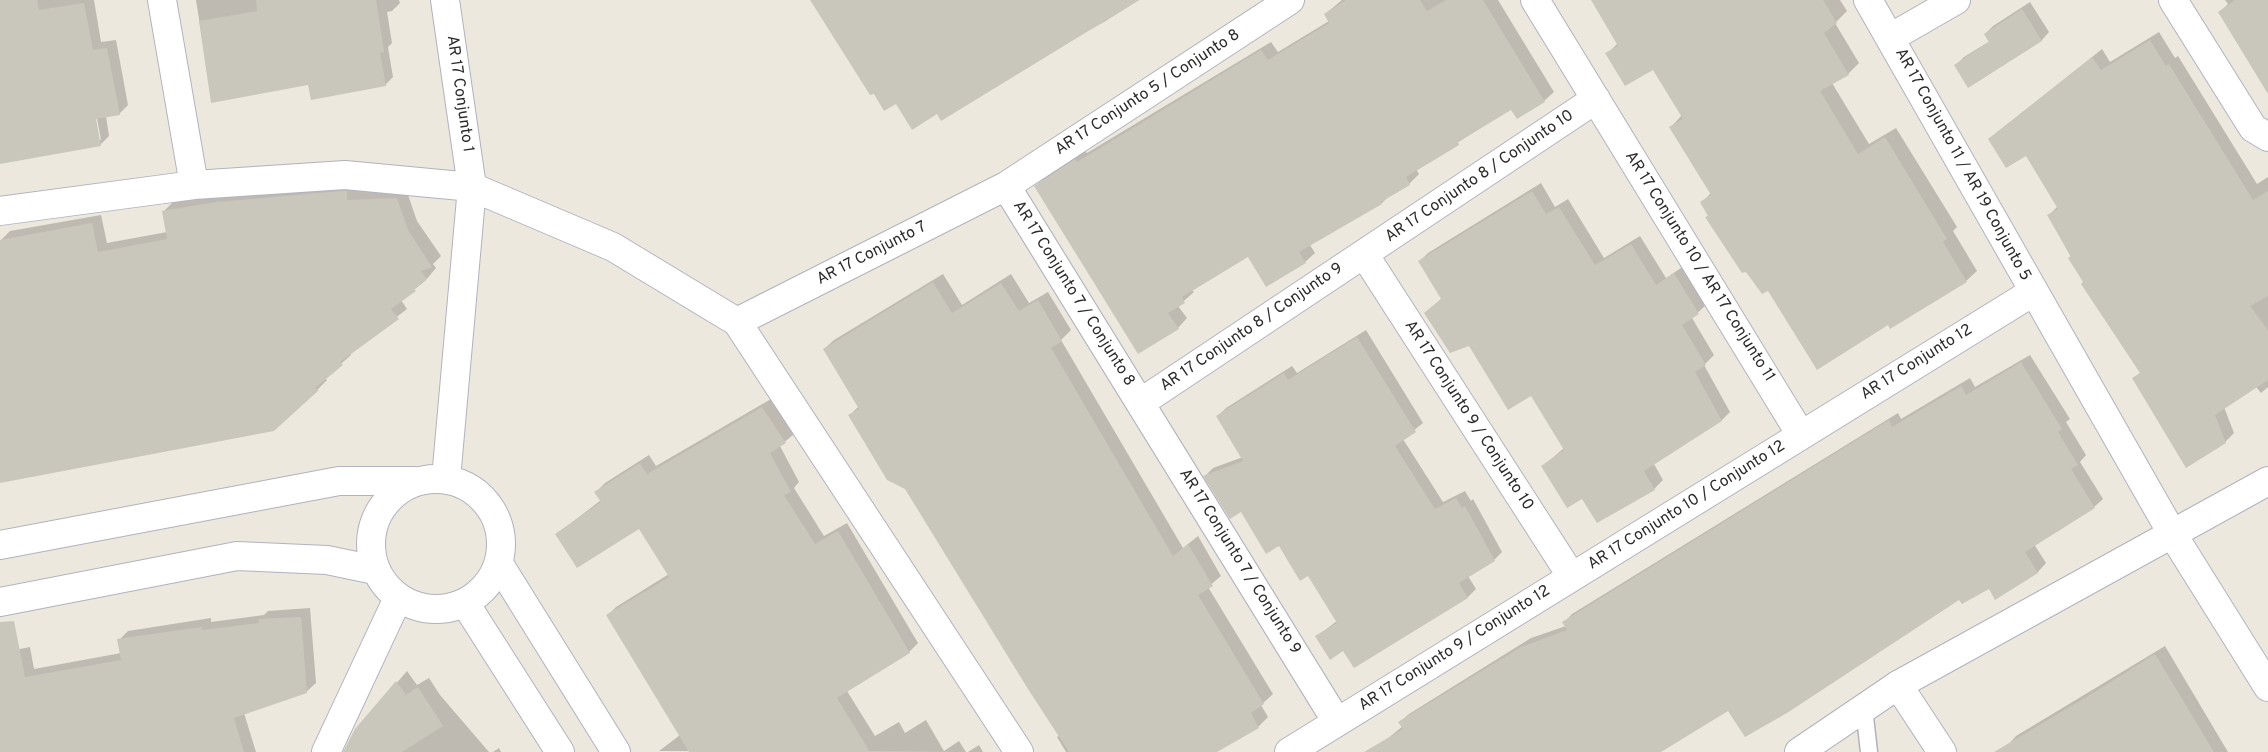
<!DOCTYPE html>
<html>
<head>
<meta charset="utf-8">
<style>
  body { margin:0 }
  canvas { display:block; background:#ede8dd }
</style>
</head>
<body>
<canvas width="2268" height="752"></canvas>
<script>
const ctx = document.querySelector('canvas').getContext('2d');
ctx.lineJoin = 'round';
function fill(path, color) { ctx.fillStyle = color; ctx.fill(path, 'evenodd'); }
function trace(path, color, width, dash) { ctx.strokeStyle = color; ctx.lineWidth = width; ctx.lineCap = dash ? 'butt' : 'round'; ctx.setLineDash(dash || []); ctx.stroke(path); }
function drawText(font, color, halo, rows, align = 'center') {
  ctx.font = font + ' Overpass,sans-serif'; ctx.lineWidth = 4; ctx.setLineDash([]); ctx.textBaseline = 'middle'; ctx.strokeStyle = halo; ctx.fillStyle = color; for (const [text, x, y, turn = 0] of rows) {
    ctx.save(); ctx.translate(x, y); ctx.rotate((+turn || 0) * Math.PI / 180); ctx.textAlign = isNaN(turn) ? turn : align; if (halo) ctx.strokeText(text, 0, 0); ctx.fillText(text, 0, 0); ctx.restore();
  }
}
fill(new Path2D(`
  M0,0H94L101,42L116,40L128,105L119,114L106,116L109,136L100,145L0,162ZM94,113H96L101,140H99Z
  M196,0H399L400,3L392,11L387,12L392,43L388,47L393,77L385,85L309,83L212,101Z
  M811,0H1139L1104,22L938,113L896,102Z
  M1342,0H1498L1554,92L1544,101L1512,108L1416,169L1419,174L1409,184L1390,195L1382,203L1310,245L1315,253L1305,262L1249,255L1192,290L1194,292L1178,306L1187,318L1178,328L1138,353L1036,186L1045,177L1085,151L1087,153L1271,42L1278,52L1329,21L1325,14Z
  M1592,0H1840L1847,11L1835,23L1859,63L1848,74L1832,83L1869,144L1896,128L1957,227L1953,231L1977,271L1966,281L1888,323L1768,289L1707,217L1709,215L1701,203L1711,193L1671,127L1682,115L1653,68L1607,54L1618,43Z
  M2225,0H2268V91L2220,12L2228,4Z
  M2030,2L2049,32L2042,40L1969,87L1956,65L1964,57L1990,41L1985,34L1993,26Z
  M2159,32L2175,58L2178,56L2257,184L2268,177V387L2261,393L2256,387L2224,407L2234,433L2225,442L2134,379L2141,372L2085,282L2048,216L2058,206L2027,154L1990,139L2102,49L2110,62Z
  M356,182L357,191L406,189L417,221L441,256L433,264L436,268L425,281L401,300L407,309L350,353L351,355L325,378L327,380L318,389L0,481V241L10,231L101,215L107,243L167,232L163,212L173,202L227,193Z
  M1541,183L1555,207L1568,199L1604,258L1640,236L1666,278L1684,266L1707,304L1692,318L1714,355L1704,365L1730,412L1722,420L1654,464L1663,480L1654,489L1583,498L1543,466L1564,448L1531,394L1426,313L1442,298L1420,261L1428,253Z
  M943,274L962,305L1011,274L1029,303L1048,292L1071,330L1061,340L1183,548L1198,536L1221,576L1208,587L1273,694L1261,705L1268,717L1258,727L1216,752H1066L1057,737L1060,735L906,488L849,416L859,406L824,349L834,340Z
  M1366,330L1423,423L1403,439L1443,502L1465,491L1471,501L1473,499L1502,552L1494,560L1468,576L1476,589L1468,597L1355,667L1344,650L1317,636L1337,621L1308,575L1280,544L1205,476L1213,468L1243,457L1218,416L1226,408L1292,366L1297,373Z
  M2030,355L2070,419L2066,422L2086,455L2080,462L2103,499L2094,507L2034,544L2046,563L2038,572L1995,598L1989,587L1959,598L1729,709L1659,752H1371L1403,726L1400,722L1409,714L1531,638L1566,626L1564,623L1572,614L1898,413L1901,419L1970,378L1975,387Z
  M771,399L794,434L780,446L799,482L794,488L824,536L847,523L918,643L909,652L847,691L875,736L899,722L905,733L926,720L944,751L959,741L966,752L659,751L680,735L607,616L616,607L669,574L640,527L557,534L601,500L596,492L605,483L649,455L656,466Z
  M310,608L316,683L306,692L244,713L256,752H0V653L30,647L34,669L121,653L119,640L128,631L211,618V622L264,615L268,611Z
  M2165,646L2228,752H2010L2007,746L2016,736Z
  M407,671L417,685L429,678L440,695L489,752H345L356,730Z
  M979,745L983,752H968Z
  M499,748L501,752H493Z`), '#0003');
fill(new Path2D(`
  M0,0H37L39,10L84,3L93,50L107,48L120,115L96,119L101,146L0,164Z
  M256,0H376L384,52L380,53L386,86L311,100L308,85L211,103L199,21L257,11Z
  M810,0H1139L941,121L937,114L912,130L896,104L884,111L874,94L870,95Z
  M1346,0H1420L1427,11L1446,0H1483L1545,102L1517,119L1511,110L1458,142L1459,145L1406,177L1410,185L1381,202L1382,204L1299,252L1306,263L1266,287L1248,257L1182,297L1185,303L1168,313L1179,329L1138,354L1034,186L1075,159L1077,162L1261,50L1268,60L1329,23L1324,14Z
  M1591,0H1823L1837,23L1824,33L1849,75L1820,91L1858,154L1885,137L1947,239L1943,242L1967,282L1890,329L1888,325L1817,370L1768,291L1762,294L1746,272L1742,273L1705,217L1708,216L1700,202L1711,195L1669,127L1683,119L1653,70L1625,86L1605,53L1618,46Z
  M2235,0H2268V94L2218,12Z
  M2022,9L2042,41L1968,88L1954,65L1989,42L1984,34Z
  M2150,40L2166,66L2169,64L2253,200L2268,191V296L2250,306L2268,330V380L2215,415L2226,443L2186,468L2132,378L2140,373L2081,284L2083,282L2068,258L2071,256L2047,215L2058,209L2026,156L2006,168L1988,139L2092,57L2101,70Z
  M343,191H347V200L397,198L408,230L432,267L421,271L427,279L414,289L416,291L391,309L399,319L340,362L343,365L315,388L319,390L274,431L0,483V240L92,223L98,252L167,239L162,211L217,202Z
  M1532,191L1546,214L1559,207L1595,265L1631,244L1656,285L1674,273L1699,314L1682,325L1706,365L1695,372L1722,421L1644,471L1655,490L1597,523L1582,499L1567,508L1541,466L1564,450L1531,396L1508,410L1469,346L1450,353L1424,313L1441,299L1418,261Z
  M933,282L952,313L1001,283L1019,311L1038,300L1062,341L1051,348L1173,556L1188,544L1213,586L1198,595L1264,704L1251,713L1259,728L1217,752H1069L1028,689L905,489L887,480L848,415L859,409L823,349Z
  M1357,337L1416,432L1395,446L1435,509L1456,498L1462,508L1465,506L1495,561L1459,583L1468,598L1354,668L1343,651L1330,660L1315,636L1337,623L1308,576L1300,581L1279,546L1266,554L1241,512L1230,519L1203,476L1243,461L1216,416L1284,373L1288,380Z
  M2021,362L2062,429L2058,432L2078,465L2071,469L2095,508L2025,552L2038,573L1995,600L1989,589L1962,604L1959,600L1787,713L1745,737L1728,711L1661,752H1364L1403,729L1398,722L1521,647L1567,630L1562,622L1889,420L1892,427L1961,386L1966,395Z
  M762,407L786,443L770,453L791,492L784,495L815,544L838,531L910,653L837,698L870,752H689L606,615L669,577L639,529L577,568L555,534L601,502L594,492L640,463L647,474Z
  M301,617L307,693L234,718L244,752H0V622L14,621L25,677L121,660L117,639L202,627V630L259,623L258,619Z
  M2155,654L2214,752H1994L2098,690Z
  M396,681L406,695L418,687L443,726L402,752H343L355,729Z`), '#c9c6bc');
const lane = new Path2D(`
  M1864,708L1869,752`);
const street = new Path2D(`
  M162,0L194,185
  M445,0L472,187L446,479
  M1535,0L1801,435
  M1868,0L2173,535L2268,687
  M2173,0L2253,128L2268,137
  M1890,38L1956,0
  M1006,186L1337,722
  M0,211L194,185L345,175L472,187L613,247L737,322L1019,752
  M1364,254L1572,577
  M737,322L1006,186L1290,0
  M1140,403L1596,99
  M1898,685L1942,752
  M326,752L398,598
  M1289,752L2033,292`);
const secondary = new Path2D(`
  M371 544a65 65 0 1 1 130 0a65 65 0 1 1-130 0Z
  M0,545L339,481H414
  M499,564L616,752
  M0,602L237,556L327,560L375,570
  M465,603L560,752
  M1799,752L1898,685L2268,481`);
trace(lane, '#b1b2bf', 19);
trace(street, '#b1b2bf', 30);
trace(secondary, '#b1b2bf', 30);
trace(lane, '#fff', 16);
trace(street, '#fff', 28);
trace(secondary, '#fff', 28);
drawText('16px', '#2b2b2b', '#fff', [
  ["AR 17 Conjunto 5 / Conjunto 8",1148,93,-33],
  ["AR 17 Conjunto 1",459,94,82],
  ["AR 17 Conjunto 11 / AR 19 Conjunto 5",1962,165,61],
  ["AR 17 Conjunto 8 / Conjunto 10",1480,177,-34],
  ["AR 17 Conjunto 7",872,254,-27],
  ["AR 17 Conjunto 10 / AR 17 Conjunto 11",1699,267,58],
  ["AR 17 Conjunto 7 / Conjunto 8",1073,294,58],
  ["AR 17 Conjunto 8 / Conjunto 9",1252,328,-34],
  ["AR 17 Conjunto 12",1917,363,-32],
  ["AR 17 Conjunto 9 / Conjunto 10",1468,416,57],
  ["AR 17 Conjunto 10 / Conjunto 12",1687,506,-32],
  ["AR 17 Conjunto 7 / Conjunto 9",1239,562,58],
  ["AR 17 Conjunto 9 / Conjunto 12",1455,649,-32]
]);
</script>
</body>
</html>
